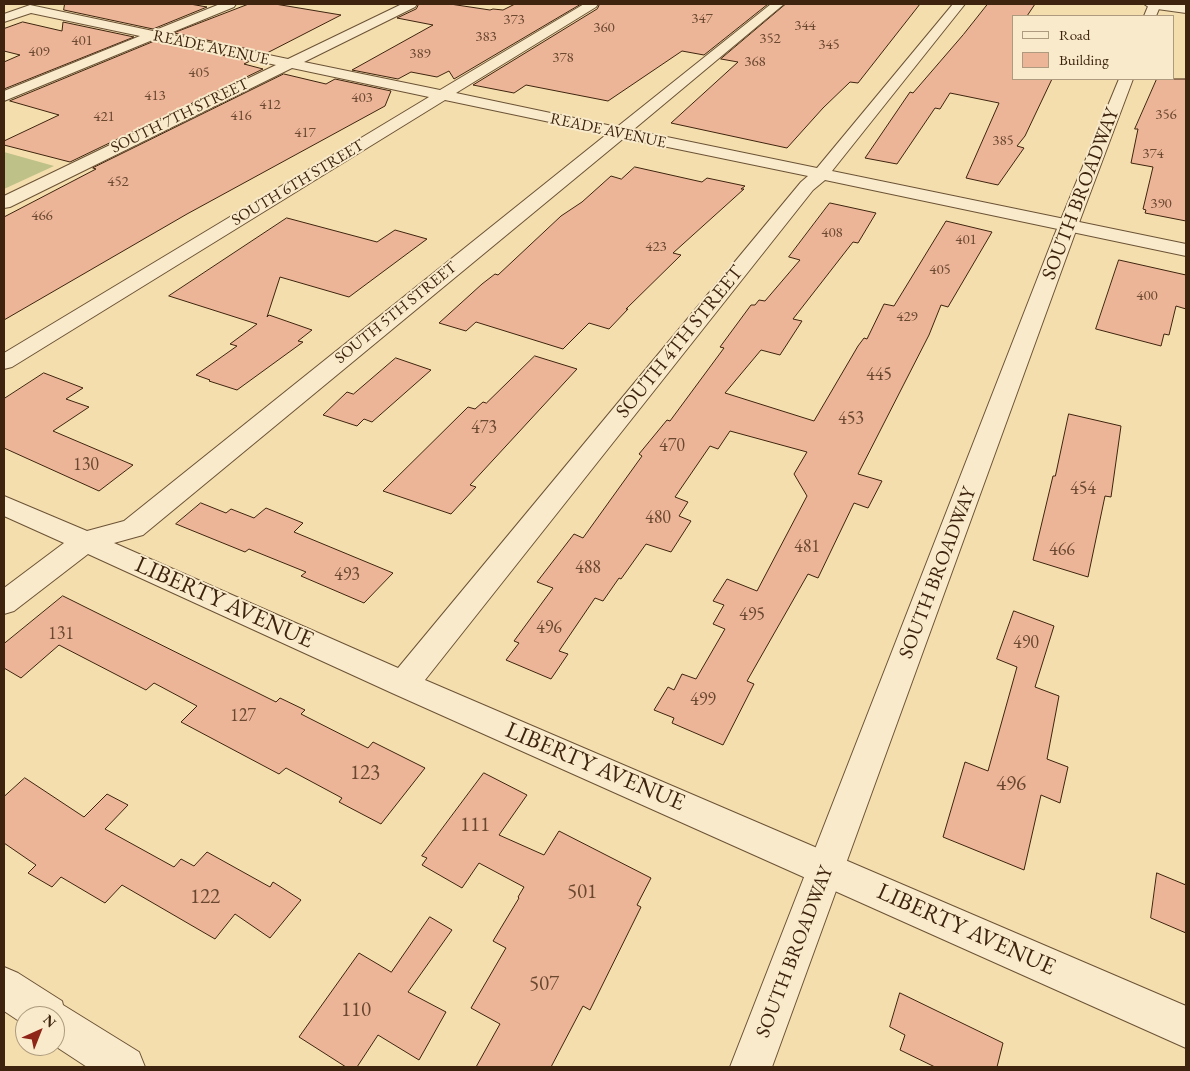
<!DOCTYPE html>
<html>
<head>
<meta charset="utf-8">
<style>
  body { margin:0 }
  #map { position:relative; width:1190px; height:1071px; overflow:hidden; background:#f4dead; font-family:"EB Garamond",serif }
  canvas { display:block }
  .frame { position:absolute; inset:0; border:5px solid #3e240e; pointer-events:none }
  .legend { position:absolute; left:1012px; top:15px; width:162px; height:65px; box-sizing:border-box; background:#f8eaca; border:1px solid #ae9b7f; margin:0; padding:6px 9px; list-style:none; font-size:15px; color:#3e240e }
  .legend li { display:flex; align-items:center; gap:10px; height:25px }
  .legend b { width:25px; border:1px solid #ae9b7f }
  .north { position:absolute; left:15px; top:1006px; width:50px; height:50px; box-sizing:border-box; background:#f8eaca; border:1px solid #ae9b7f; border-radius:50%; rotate:44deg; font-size:14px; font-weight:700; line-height:20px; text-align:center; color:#3e240e }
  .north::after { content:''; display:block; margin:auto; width:18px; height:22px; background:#8f2418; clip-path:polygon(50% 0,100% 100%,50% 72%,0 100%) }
</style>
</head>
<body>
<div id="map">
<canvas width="1190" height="1071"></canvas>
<div class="frame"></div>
<ul class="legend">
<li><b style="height:6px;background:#f8eaca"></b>Road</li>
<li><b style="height:14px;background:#edb598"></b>Building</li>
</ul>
<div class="north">N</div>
</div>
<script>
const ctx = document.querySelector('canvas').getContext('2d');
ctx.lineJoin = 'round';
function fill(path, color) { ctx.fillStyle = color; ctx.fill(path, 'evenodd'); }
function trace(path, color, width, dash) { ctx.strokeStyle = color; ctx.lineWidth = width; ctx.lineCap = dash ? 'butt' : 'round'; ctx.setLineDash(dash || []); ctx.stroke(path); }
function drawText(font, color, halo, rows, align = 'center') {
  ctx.font = font + ' "EB Garamond",serif'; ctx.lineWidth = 4; ctx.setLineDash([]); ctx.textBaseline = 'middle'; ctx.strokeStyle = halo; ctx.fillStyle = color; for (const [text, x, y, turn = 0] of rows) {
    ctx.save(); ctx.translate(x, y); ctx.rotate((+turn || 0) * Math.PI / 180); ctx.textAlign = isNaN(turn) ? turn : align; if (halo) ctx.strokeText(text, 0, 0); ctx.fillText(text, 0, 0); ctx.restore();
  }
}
fill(new Path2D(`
  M4,152L54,166L4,189Z`), '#bec188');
const building = new Path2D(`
  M65,4H190L207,7L153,29L64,10Z
  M249,4H275L341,15L267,53L174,33Z
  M419,4H450L490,10L493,9L503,10L515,4H581L454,79L449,71L437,77L411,72L398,79L352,70L433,25L397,18L416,9Z
  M600,4H768L704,55L682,51L608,101L526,85L514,93L473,85L597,9Z
  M786,4H920L858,83L850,82L823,108L787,148L671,123L738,62L721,59Z
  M988,4H1035L1027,16H1014V79H1052L1025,136L1017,146L1024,148L998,185L966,178L999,103L950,93L940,109L935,108L897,164L865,158L910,92L913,93L963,35Z
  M23,22L62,31L63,22L134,37L4,89V62L20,55L4,51V29Z
  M155,41L250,61L244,64L263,69L70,162L4,145V141L59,115L10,101Z
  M284,74L326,84L335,79L391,91L385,106L187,214L4,320V217L96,169L93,168Z
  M1157,79H1186V221L1145,213L1146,210L1143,209L1153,167L1131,163L1138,129H1135Z
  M635,167L702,182L707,178L745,186L741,189H744L673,253L681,255L626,309H628L609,329L589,323L563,349L476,322L466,331L439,323L482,284L495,274L498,275L561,216L582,202L611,176L621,179Z
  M830,203L876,213L858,243L853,242L793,319L802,321L780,355L761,350L725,393L814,421L858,346L864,338L867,339L884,304L894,306L946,221L992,232L948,307L941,305L929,335L858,474L882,481L868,508L854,503L818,578L808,574L747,681L754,684L723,745L672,723L674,718L654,710L668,687L674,690L682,674L696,679L725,629L713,624L724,605L713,601L727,579L757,591L807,496L794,474L807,452L730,431L718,449L710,446L675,497L688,502L679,516L691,521L671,552L646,544L621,579L619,578L603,601L595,598L559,651L568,654L551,679L506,660L519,643L514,641L553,588L537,582L574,534L583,538L642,456L639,454L667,420L670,421L724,348L720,347L751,305H755L759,300L765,301L800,260L789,257Z
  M287,218L377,242L395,230L427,239L349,297L280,277L267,317L269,315L312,330L298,341L303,342L237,390L209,381L210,380L196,375L237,346L230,344L257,324L169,296Z
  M1119,260L1186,275V309L1176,306L1169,335L1164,334L1161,346L1096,329Z
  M535,356L577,369L470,485L476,487L451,514L383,491L468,407L475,409L483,402L486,403Z
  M396,358L431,370L372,422L364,419L357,426L323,415L347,392L353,394Z
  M44,373L83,388L66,399L89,407L53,431L133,465L99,491L4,448V399Z
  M1069,414L1121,426L1111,497L1105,496L1088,577L1033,560L1053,476H1055Z
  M201,503L226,513L231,509L254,518L266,508L303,523L294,532L393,573L364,603L301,576L306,572L249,549L245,552L176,524Z
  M63,596L276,702L280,698L305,710L301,714L368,748L373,742L425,768L381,824L339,802L342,798L286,768L279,774L181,722L197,706L154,683L146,690L59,645L21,678L4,668V644Z
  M1014,611L1054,626L1035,687L1059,696L1047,759L1068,767L1060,803L1041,795L1024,870L943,837L965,762L988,771L1017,667L997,659Z
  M484,773L527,795L499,835L544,855L559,831L651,878L637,905L641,907L590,1010L583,1006L551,1067H476L500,1024L471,1008L506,948L493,941L519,898L518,897L524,887L479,863L462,888L422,865L427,858L422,856Z
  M25,778L84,817L107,794L128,805L105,829L174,867L181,859L194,866L207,852L270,887L273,882L301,900L270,938L235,914L215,939L122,885L105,903L61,877L52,887L28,873L36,865L4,843V797Z
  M1157,873L1186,885V933L1151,918Z
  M430,917L452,930L408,992L446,1012L419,1060L378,1035L357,1067H346L299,1037L359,953L391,972Z
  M900,993L1003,1043L997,1067H935L900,1050L905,1035L890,1027Z`);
fill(building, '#edb598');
trace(building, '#3e240e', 1);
const minor = new Path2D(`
  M220,4H236L234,7L168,34L288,59L402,4H417L415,7L304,62L440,90L584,4H598L596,7L456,93L617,127L771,4H784L633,130L817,168L953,4H965L832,171L1186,244V256L825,180L813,190L425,680L1186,1006V1048L392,693L88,554L14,611L4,614V588L64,543L4,516V496L87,531L124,521L607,134L445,100L12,367L4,369V353L429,97L292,68L10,207L4,208V196L276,65L155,39L4,101V91L140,36L31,13L4,22V14L30,5L153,31ZM624,138L808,176L801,182L398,668L114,543L143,535Z
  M1144,4L1186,5V13L1150,8Z
  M4,967L18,973L62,1001L63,1005L139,1052L145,1067H87L55,1046V1016H25V1025L4,1011Z`);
const tertiary = new Path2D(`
  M1149,4H1161L1156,16H1144Z
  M1119,79H1133L1074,236L772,1067H730L1054,236Z`);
trace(minor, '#6c5236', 2);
trace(tertiary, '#6c5236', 2);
fill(minor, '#f8eaca');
fill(tertiary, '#f8eaca');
drawText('15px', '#6a4830', null, [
  ["347",702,19],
  ["373",514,20],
  ["344",805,26],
  ["360",604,28],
  ["383",486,37],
  ["352",770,39],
  ["401",82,41],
  ["345",829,45],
  ["409",39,52],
  ["389",420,54],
  ["378",563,58],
  ["368",755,62],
  ["405",199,73],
  ["413",155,96],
  ["403",362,98],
  ["412",270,105],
  ["356",1166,115],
  ["416",241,116],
  ["421",104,117],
  ["417",305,133],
  ["385",1003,141],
  ["374",1153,154],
  ["452",118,182],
  ["390",1161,204],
  ["466",42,216],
  ["408",832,233],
  ["401",966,240],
  ["423",656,247],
  ["405",940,270],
  ["400",1147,296],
  ["429",907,317]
]);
drawText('16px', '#3e240e', '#f8eaca', [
  ["READE AVENUE",211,48,12],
  ["SOUTH 7TH STREET",180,116,-26],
  ["READE AVENUE",608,131,12],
  ["SOUTH 6TH STREET",298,183,-31],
  ["SOUTH 5TH STREET",396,313,-39]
]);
drawText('18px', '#6a4830', null, [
  ["445",879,375],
  ["453",851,419],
  ["473",484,428],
  ["470",672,446],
  ["130",86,465],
  ["454",1083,489],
  ["480",658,518],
  ["481",807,547],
  ["466",1062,550],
  ["488",588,568],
  ["493",347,575],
  ["495",752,615],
  ["496",549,628],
  ["131",61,634],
  ["490",1026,643],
  ["499",703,700],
  ["127",243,716]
]);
drawText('20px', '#3e240e', '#f8eaca', [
  ["SOUTH BROADWAY",1081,194,-69],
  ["SOUTH 4TH STREET",680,342,-51],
  ["SOUTH BROADWAY",938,573,-69],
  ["SOUTH BROADWAY",795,952,-69]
]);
drawText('21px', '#6a4830', null, [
  ["123",365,773],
  ["496",1011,784],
  ["111",475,825],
  ["501",582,892],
  ["122",205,897],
  ["507",544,984],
  ["110",356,1010]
]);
drawText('24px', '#3e240e', '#f8eaca', [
  ["LIBERTY AVENUE",224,603,24],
  ["LIBERTY AVENUE",595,767,23],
  ["LIBERTY AVENUE",966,930,24]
]);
</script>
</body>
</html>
